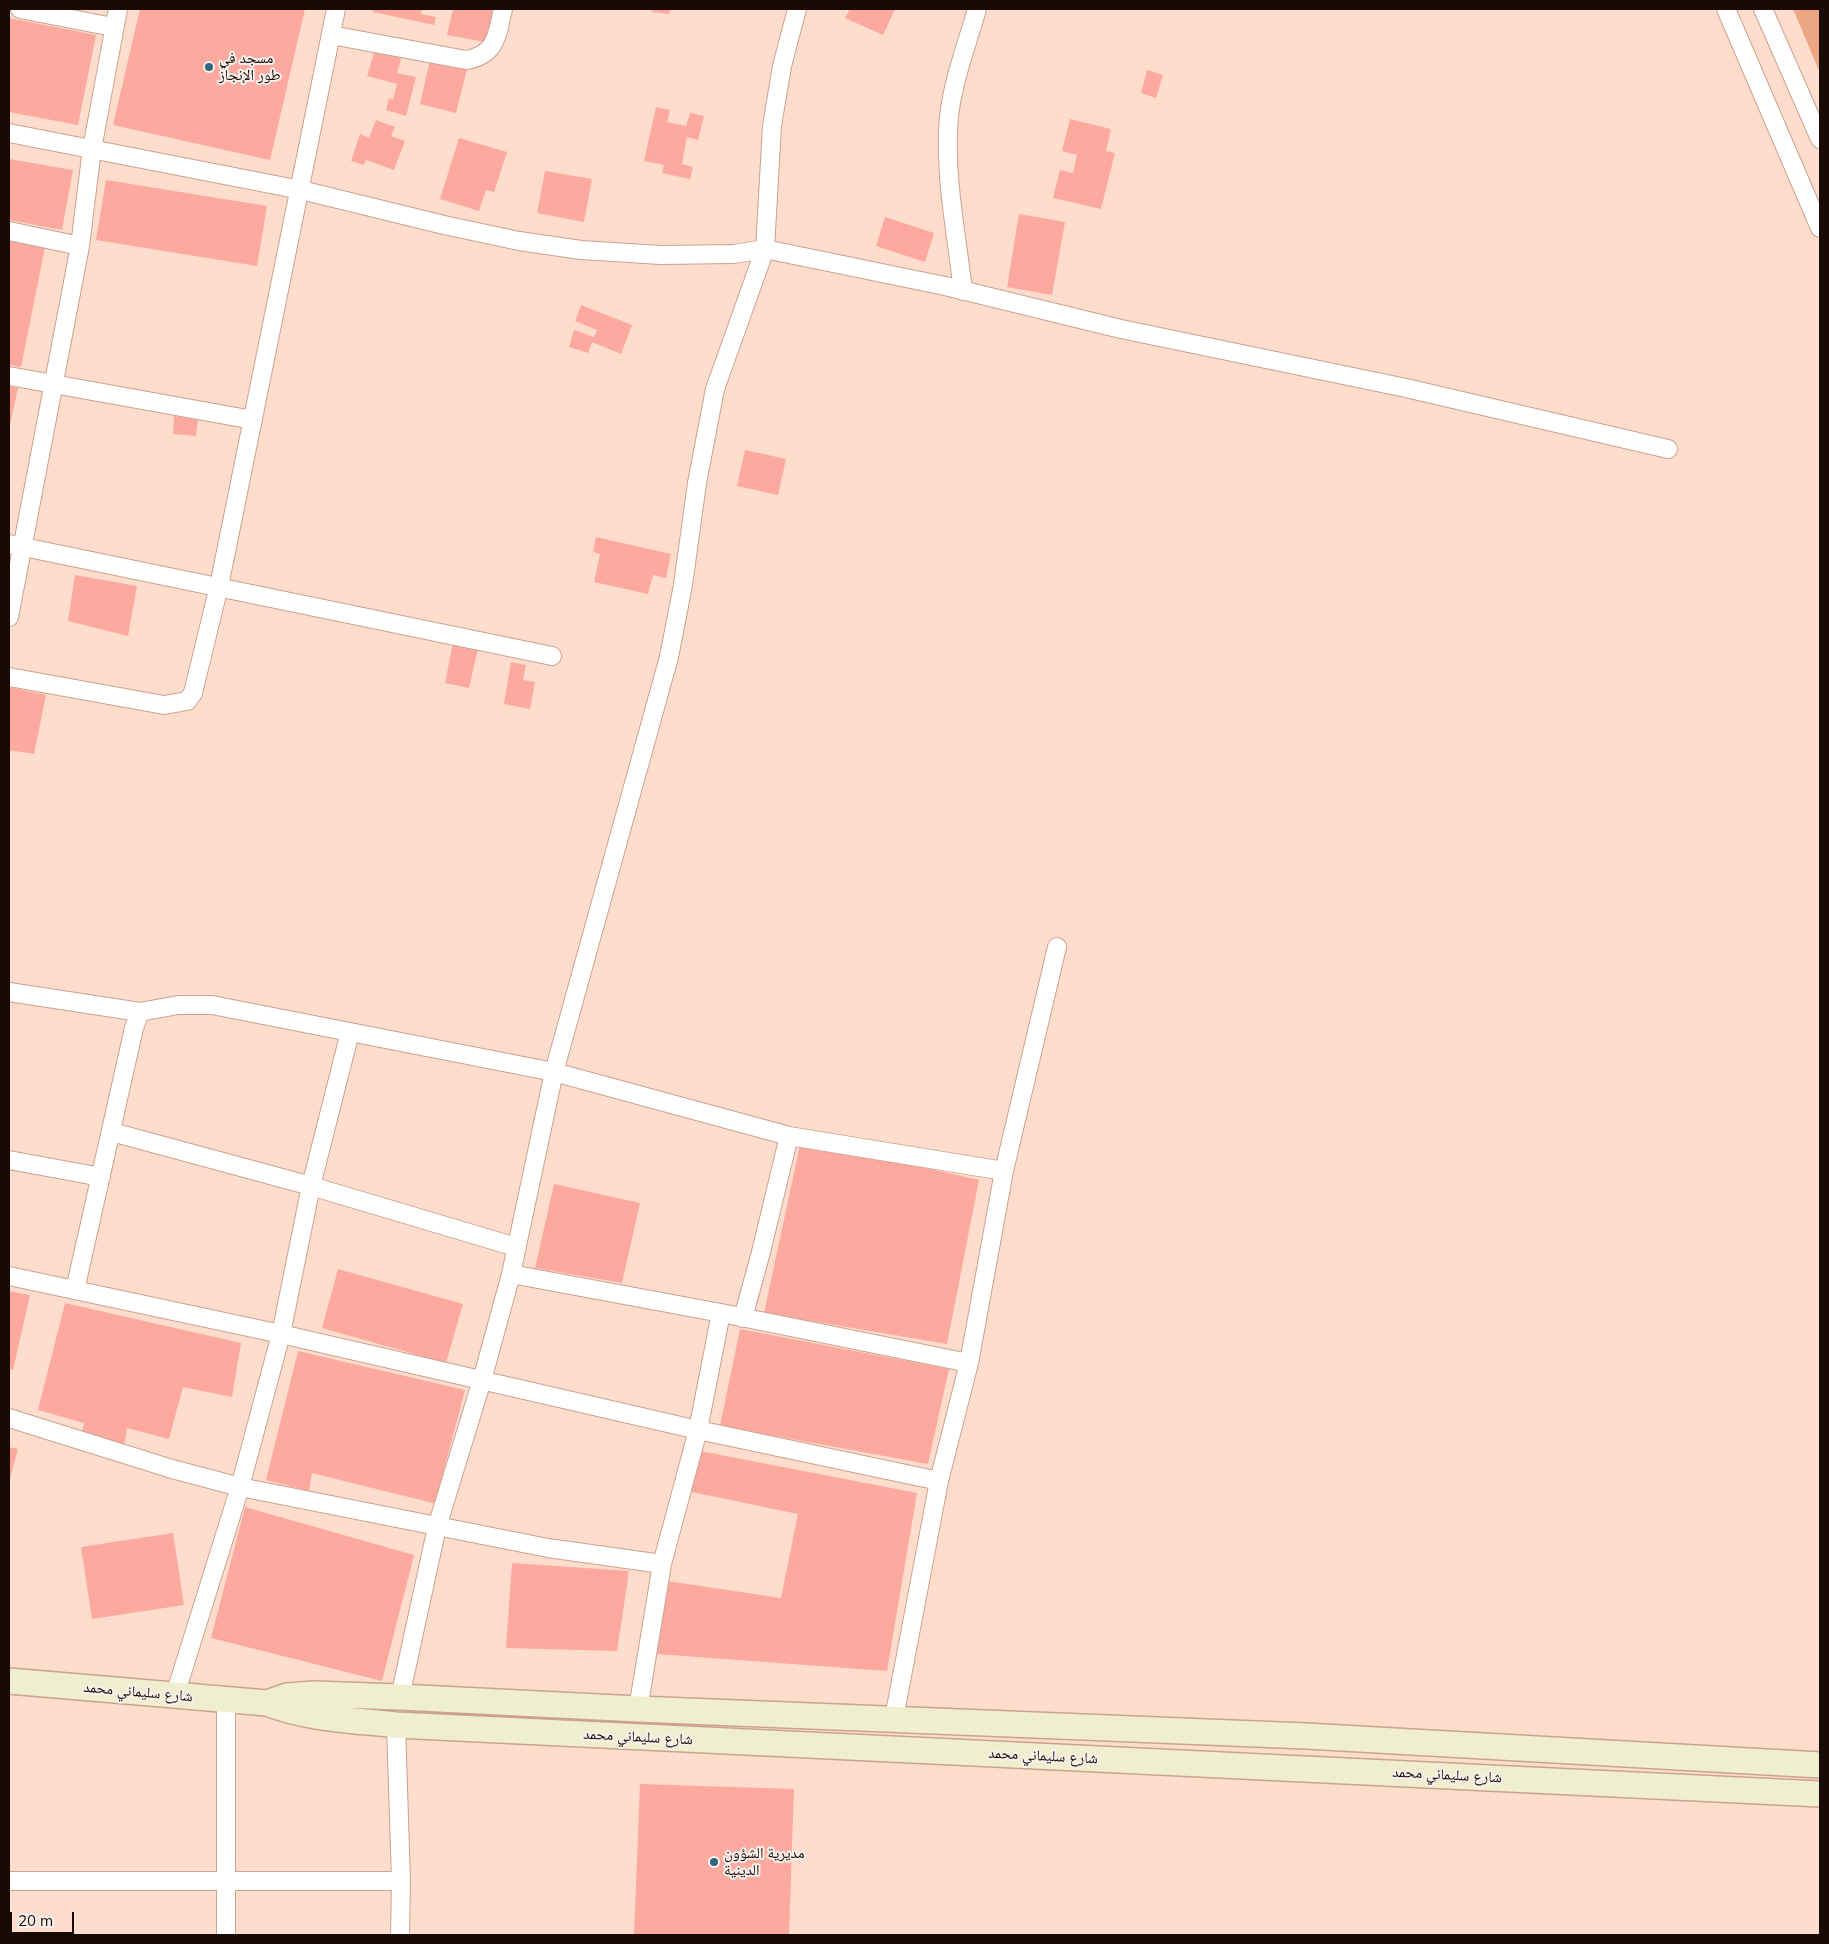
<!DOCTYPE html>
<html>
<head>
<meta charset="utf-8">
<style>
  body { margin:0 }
  #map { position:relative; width:1829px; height:1944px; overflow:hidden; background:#ffddcd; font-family:Mulish,sans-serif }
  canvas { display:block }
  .frame { position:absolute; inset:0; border:10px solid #180b05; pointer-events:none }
  .scale { position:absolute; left:10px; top:1912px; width:64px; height:22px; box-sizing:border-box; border:2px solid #180b05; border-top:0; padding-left:6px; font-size:15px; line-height:18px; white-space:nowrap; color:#180b05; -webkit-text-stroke:4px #f9f0ec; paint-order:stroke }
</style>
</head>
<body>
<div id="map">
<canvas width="1829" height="1944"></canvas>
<div class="frame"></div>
<div class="scale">20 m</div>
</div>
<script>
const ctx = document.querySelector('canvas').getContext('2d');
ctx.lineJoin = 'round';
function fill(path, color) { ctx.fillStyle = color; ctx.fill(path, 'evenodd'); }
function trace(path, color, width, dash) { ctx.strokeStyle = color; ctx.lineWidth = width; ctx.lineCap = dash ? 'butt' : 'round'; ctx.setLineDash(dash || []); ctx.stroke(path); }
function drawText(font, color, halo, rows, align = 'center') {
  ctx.font = font + ' Mulish,"Noto Naskh Arabic",sans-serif'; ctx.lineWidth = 4; ctx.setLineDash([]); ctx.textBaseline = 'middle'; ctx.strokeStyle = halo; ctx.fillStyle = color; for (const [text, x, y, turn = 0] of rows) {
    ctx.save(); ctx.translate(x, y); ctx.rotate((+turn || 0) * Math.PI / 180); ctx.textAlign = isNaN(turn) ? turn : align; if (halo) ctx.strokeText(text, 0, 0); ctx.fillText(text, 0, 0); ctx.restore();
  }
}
fill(new Path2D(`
  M1793,9H1820V73Z`), '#eda683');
fill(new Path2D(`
  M140,9H305L270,160L113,125Z
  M373,9H422L421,14L436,17L434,25L373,12Z
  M453,9H498L490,43L447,35Z
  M653,9H670L669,14L652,12Z
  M850,9H895L883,35L845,18Z
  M9,18L96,35L78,125L9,112Z
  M375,49L402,56L397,73L416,77L406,116L386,110L389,98L393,100L397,84L367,76Z
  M430,60L467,69L456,113L420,104Z
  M1147,70L1163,75L1156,98L1141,93Z
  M656,107L670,110L667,122L686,126L690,113L704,116L698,140L687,137L682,164L693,167L690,179L662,173L664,165L644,161Z
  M1070,119L1111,129L1106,151L1115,153L1101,209L1053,198L1060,170L1073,173L1077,155L1062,151Z
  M376,120L395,127L391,136L405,141L394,170L366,160L364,165L351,161L360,134L369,138Z
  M459,138L507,152L494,192L486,190L479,211L440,199Z
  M9,159L73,170L62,230L9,220Z
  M545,171L592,179L584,222L537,213Z
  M106,180L267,206L257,266L96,240Z
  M1019,214L1065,222L1052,295L1007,287Z
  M885,217L934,233L925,262L876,246Z
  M9,240L45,247L21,367L9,365Z
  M581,305L632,325L621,354L592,342L588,353L569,347L574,330L594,337L597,330L575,321Z
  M9,386L18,388L10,425L9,424Z
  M174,416L198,419L196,436L173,434Z
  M745,450L786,459L778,495L737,486Z
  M596,537L671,554L666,578L653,575L648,594L594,582L600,554L593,552Z
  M75,575L137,586L128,636L68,621Z
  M454,638L479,644L469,688L445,683Z
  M511,662L526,665L523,680L535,682L530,709L504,704Z
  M9,687L46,695L34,754L9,750Z
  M801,1140L979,1180L947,1344L764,1313Z
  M554,1184L640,1203L622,1283L535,1268Z
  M338,1269L463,1304L446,1363L322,1328Z
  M9,1291L30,1295L13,1370L9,1369Z
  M65,1303L241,1343L232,1397L183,1387L169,1439L127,1428L124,1446L82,1434L84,1423L38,1410Z
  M740,1329L949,1369L928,1464L720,1426Z
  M298,1351L465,1390L437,1496V1504L312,1473L309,1491L266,1480Z
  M9,1447L18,1449L9,1482Z
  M695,1450L917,1493L887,1671L657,1654L667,1581L781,1598L798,1514L687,1491Z
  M245,1507L414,1555L382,1681L211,1638Z
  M173,1533L184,1605L92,1619L81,1547Z
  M512,1563L629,1571L617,1651L506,1648Z
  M640,1784L794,1789L789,1935H634Z`), '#fea99f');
const street = new Path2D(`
  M20,9L113,27
  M797,9L782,66L772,126L765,249L715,389L697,483L683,585L669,657L554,1072L511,1274L721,1313L969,1363
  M1726,9L1820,228
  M1763,9L1820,139
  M331,35L466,60C497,55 497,34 503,9
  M9,133L301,190L444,225L519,241L581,250L661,255L734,254L765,249L945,286L1121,329L1406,388L1668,449
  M9,231L80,246
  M963,291C957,238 946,184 948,131C949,90 966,48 977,9
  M9,376L253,420
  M9,544L552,656
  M9,617L80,246L92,149L118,9
  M9,677L164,705L187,701L193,693L219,586L336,9
  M9,992L140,1012
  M112,1132L311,1186L516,1247
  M9,1160L101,1177
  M1004,1171L1057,947
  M9,1276L281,1334L698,1430L939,1481
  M75,1290L134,1028L140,1012L178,1005H212L554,1072L789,1136L1004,1171L969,1363L939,1481L894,1718
  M743,1318L761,1252L789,1136
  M9,1418L172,1469L240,1487L548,1548L662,1564
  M175,1695L240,1487L281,1334L311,1186L350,1032
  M400,1697L437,1527L482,1380L511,1274
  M638,1709L662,1564L698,1430L721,1313
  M396,1725L401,1881L400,1935
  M9,1881H401
  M226,1935V1699`);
const secondary = new Path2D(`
  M9,1681L267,1703C308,1719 353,1720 396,1725L1820,1794
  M267,1703L287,1696L314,1694L400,1697L638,1709L1306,1736L1820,1765`);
trace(street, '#caa28f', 20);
trace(secondary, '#caa28f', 28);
trace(street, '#fff', 18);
trace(secondary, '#efeecf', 25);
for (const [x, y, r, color] of [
  [209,67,5,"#2d6880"],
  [714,1862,5,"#2d6880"]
]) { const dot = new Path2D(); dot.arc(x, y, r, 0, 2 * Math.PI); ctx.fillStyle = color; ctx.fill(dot); trace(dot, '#f9f0ec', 2); }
drawText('15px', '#180b05', '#f9f0ec', [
  ["مسجد في",219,58],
  ["طور الإنجاز",219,75],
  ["مديرية الشؤون",724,1853],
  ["الدينية",724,1870]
], 'left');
drawText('15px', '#180b05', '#f9f0ec', [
  ["شارع سليماني محمد",138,1692,5],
  ["شارع سليماني محمد",638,1737,3],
  ["شارع سليماني محمد",1043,1756,3],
  ["شارع سليماني محمد",1447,1775,3]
]);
</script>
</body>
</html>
